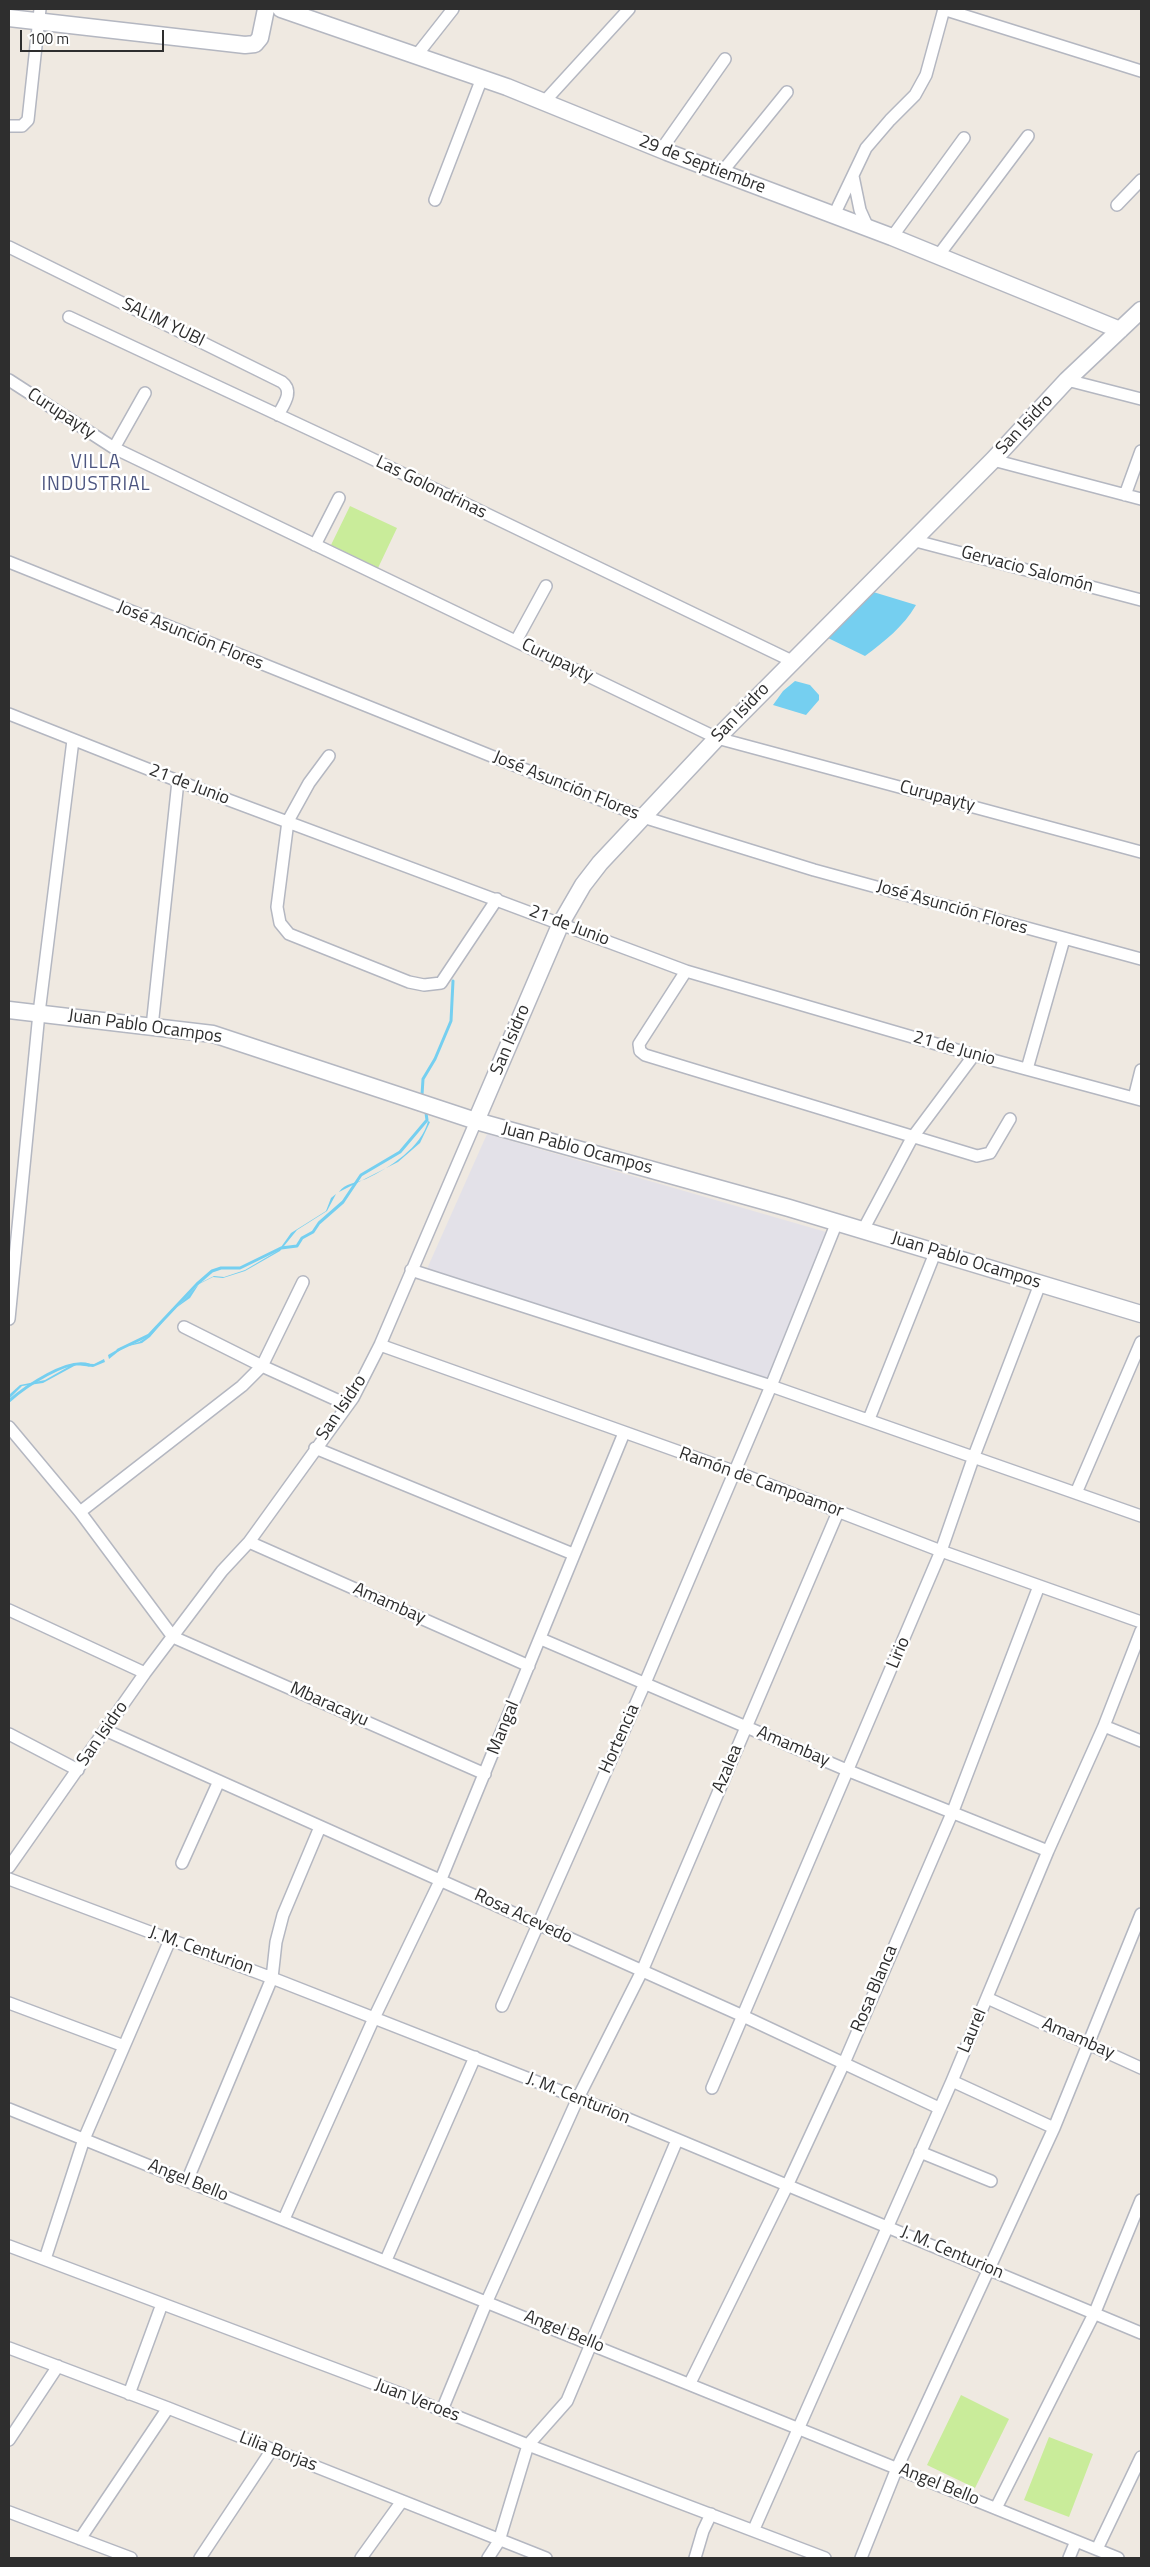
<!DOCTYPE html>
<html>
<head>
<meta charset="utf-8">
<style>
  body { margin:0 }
  #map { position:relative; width:1150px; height:2567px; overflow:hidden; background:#efe9e1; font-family:"Titillium Web",sans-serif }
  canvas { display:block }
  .frame { position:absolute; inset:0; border:10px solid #2e2e2e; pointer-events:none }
  .scale { position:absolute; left:20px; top:30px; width:144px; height:22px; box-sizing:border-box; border:2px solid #2e2e2e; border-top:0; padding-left:6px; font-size:15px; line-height:18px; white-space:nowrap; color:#2e2e2e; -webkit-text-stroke:4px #fff; paint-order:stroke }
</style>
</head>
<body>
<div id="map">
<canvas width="1150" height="2567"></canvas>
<div class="frame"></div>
<div class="scale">100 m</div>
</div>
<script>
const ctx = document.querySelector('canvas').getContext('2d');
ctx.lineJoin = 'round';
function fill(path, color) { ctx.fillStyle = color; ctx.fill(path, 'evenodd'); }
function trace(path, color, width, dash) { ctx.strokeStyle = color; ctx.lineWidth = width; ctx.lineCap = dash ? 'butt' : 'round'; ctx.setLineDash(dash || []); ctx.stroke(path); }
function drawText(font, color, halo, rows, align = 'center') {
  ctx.font = font + ' "Titillium Web",sans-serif'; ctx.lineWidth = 5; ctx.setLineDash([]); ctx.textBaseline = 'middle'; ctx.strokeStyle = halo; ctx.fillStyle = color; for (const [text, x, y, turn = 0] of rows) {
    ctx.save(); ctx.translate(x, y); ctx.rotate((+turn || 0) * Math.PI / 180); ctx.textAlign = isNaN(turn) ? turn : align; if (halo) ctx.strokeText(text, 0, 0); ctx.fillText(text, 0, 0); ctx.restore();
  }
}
fill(new Path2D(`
  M487,1134L826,1232L763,1388L426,1271Z`), '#e3e1e8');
fill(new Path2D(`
  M350,506L397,528L378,568L331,545Z
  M961,2395L1009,2419L975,2488L927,2465Z
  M1049,2437L1093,2454L1069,2517L1024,2500Z`), '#c9ec9a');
fill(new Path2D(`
  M870,591L916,605C903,627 885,641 865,656L828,638Z
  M795,681L810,685L819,695V700L806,715L773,705L783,691Z
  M428,1121L430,1122L420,1143L398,1162L339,1192C345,1183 356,1183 366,1179C389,1168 422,1147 428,1121Z
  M336,1194L327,1211L297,1230L280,1251L245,1271L223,1278L213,1277L199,1284L190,1298L173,1310L150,1337L142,1343L124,1347L109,1359L108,1355L120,1348L139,1342L150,1335L200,1283L214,1276L224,1277L245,1270L279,1250L291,1233L326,1211L331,1198Z
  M104,1359L105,1362L93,1367L76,1365L43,1383L22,1386L9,1399L10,1394L20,1385L45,1380L75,1363L94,1364Z`), '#75cff0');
trace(new Path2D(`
  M422,1095L423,1079L435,1059L451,1021L453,981
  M118,1350L149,1335L197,1284L212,1271L221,1268H240L281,1248L297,1246L302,1238L313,1232L319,1223L343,1202L361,1175L400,1152L427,1120L426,1113
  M9,1401C25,1387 68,1357 89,1365`), '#75cff0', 3);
const street = new Path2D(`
  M943,9L1141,71
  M416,56L453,9
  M544,102L629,9
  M9,126H22L28,120L40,9
  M661,150L725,59
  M722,172L787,92
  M853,176L860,210L869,230
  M435,200L482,78
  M1117,205L1141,180
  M834,215L866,148L890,120L915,95L926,75L944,9
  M892,237L964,138
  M9,247L282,382C294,391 284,404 278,415
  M938,256L1028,136
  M69,317L360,453L792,661
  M9,380L114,448L717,738L1141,852
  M1067,380L1141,399
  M114,448L145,393
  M993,460L1141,499
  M1125,495L1141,451
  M912,540L1141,600
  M315,545L339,498
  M9,562L643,817L814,870L1141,959
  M516,641L546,586
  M9,714L178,781L686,971L974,1055L1141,1100
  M329,756L309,783L288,821L277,907L280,923L289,934L409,982L424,985L441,983L497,899
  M686,971L639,1044L640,1051L645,1055L977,1156L990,1153L1010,1119
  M152,1027L178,781
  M1027,1069L1064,939
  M1134,1098L1141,1070
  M863,1230L912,1138L974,1055
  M411,1270L771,1386L837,1222
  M9,1319L39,1013L73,740
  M184,1327L262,1366L348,1405
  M380,1345L736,1472L941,1551L1141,1622
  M869,1419L935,1253
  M9,1427L80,1512L173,1637L485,1774
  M315,1448L573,1554
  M1076,1493L1141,1342
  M80,1512L242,1386L262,1366L303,1282
  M249,1542L529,1666
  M9,1610L145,1673
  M541,1639L849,1771L1048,1851
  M1104,1726L1141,1741
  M105,1730L743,2016L939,2108
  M9,1734L78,1770
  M182,1863L219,1781
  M9,1867L145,1673L222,1571L249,1542L353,1398L380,1345L476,1121
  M9,1879L272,1978L578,2098L1141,2333
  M987,1998L1141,2068
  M9,2003L124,2046
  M502,2006L645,1683L771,1386L1141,1516
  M952,2081L1054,2128
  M712,2088L941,1551L974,1456L1040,1284
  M9,2109L1118,2558
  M920,2152L991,2181
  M187,2181L272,1978L276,1942L283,1915L320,1827
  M284,2219L374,2018L441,1879L624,1433
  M9,2246L399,2393L528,2445L825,2558
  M45,2259L84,2139L170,1940
  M386,2260L475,2057
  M9,2348L168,2408L546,2558
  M690,2383L787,2186L844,2063L953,1811L1039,1586
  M129,2394L162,2304
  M442,2410L487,2301L578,2098L642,1971L838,1512
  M9,2440L58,2366
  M996,2508L1095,2312L1141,2200
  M9,2512L131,2558
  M754,2529L952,2081L1048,1851L1104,1726L1141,1631
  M80,2539L168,2408
  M1097,2549L1141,2457
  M200,2558L271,2451
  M361,2558L402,2501
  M488,2558L499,2541L528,2445L567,2401L677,2140
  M695,2558L703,2531L711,2514
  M861,2558L897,2468L1054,2128L1141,1914
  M1069,2558L1076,2541`);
const secondary = new Path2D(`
  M281,9L507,87L667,152L892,237L1120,330
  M9,18L245,45L255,44L260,38L266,9
  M9,1010L213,1034L476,1121L789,1208L1141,1314
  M476,1121L561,923L583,885L600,863L717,738L993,460L1067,380L1141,310`);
trace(street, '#b4b7c1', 14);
trace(secondary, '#b4b7c1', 19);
trace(street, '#fff', 11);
trace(secondary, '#fff', 16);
drawText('18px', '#2e2e2e', '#fff', [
  ["29 de Septiembre",702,165,21],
  ["SALIM YUBI",163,323,26],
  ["Curupayty",61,414,33],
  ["San Isidro",1025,425,-47],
  ["Las Golondrinas",431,488,26],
  ["Gervacio Salomón",1027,570,15],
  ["José Asunción Flores",190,636,22],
  ["Curupayty",557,661,26],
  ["San Isidro",741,713,-46],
  ["21 de Junio",189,785,21],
  ["José Asunción Flores",566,786,22],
  ["Curupayty",937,797,15],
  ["José Asunción Flores",952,908,16],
  ["21 de Junio",569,926,21],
  ["Juan Pablo Ocampos",145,1027,8],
  ["San Isidro",511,1040,-67],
  ["21 de Junio",954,1049,16],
  ["Juan Pablo Ocampos",577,1149,15],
  ["Juan Pablo Ocampos",966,1261,17],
  ["San Isidro",342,1408,-56],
  ["Ramón de Campoamor",761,1483,20],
  ["Amambay",389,1604,24],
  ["Lirio",899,1653,-67],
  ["Mbaracayu",329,1705,24],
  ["Mangal",504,1728,-68],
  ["San Isidro",103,1734,-55],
  ["Hortencia",620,1739,-66],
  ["Amambay",793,1747,23],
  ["Azalea",728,1769,-67],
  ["Rosa Acevedo",523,1917,25],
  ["J. M. Centurion",201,1951,20],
  ["Rosa Blanca",875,1989,-67],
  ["Laurel",973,2031,-67],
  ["Amambay",1078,2039,24],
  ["J. M. Centurion",578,2099,22],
  ["Angel Bello",188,2181,22],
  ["J. M. Centurion",952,2253,23],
  ["Angel Bello",564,2332,22],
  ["Juan Veroes",417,2401,21],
  ["Lilia Borjas",278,2452,21],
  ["Angel Bello",939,2485,22]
]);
ctx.letterSpacing = '1px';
drawText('19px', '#4d5680', '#fff', [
  ["VILLA",96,463],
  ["INDUSTRIAL",96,485]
]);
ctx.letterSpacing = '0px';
</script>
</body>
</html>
